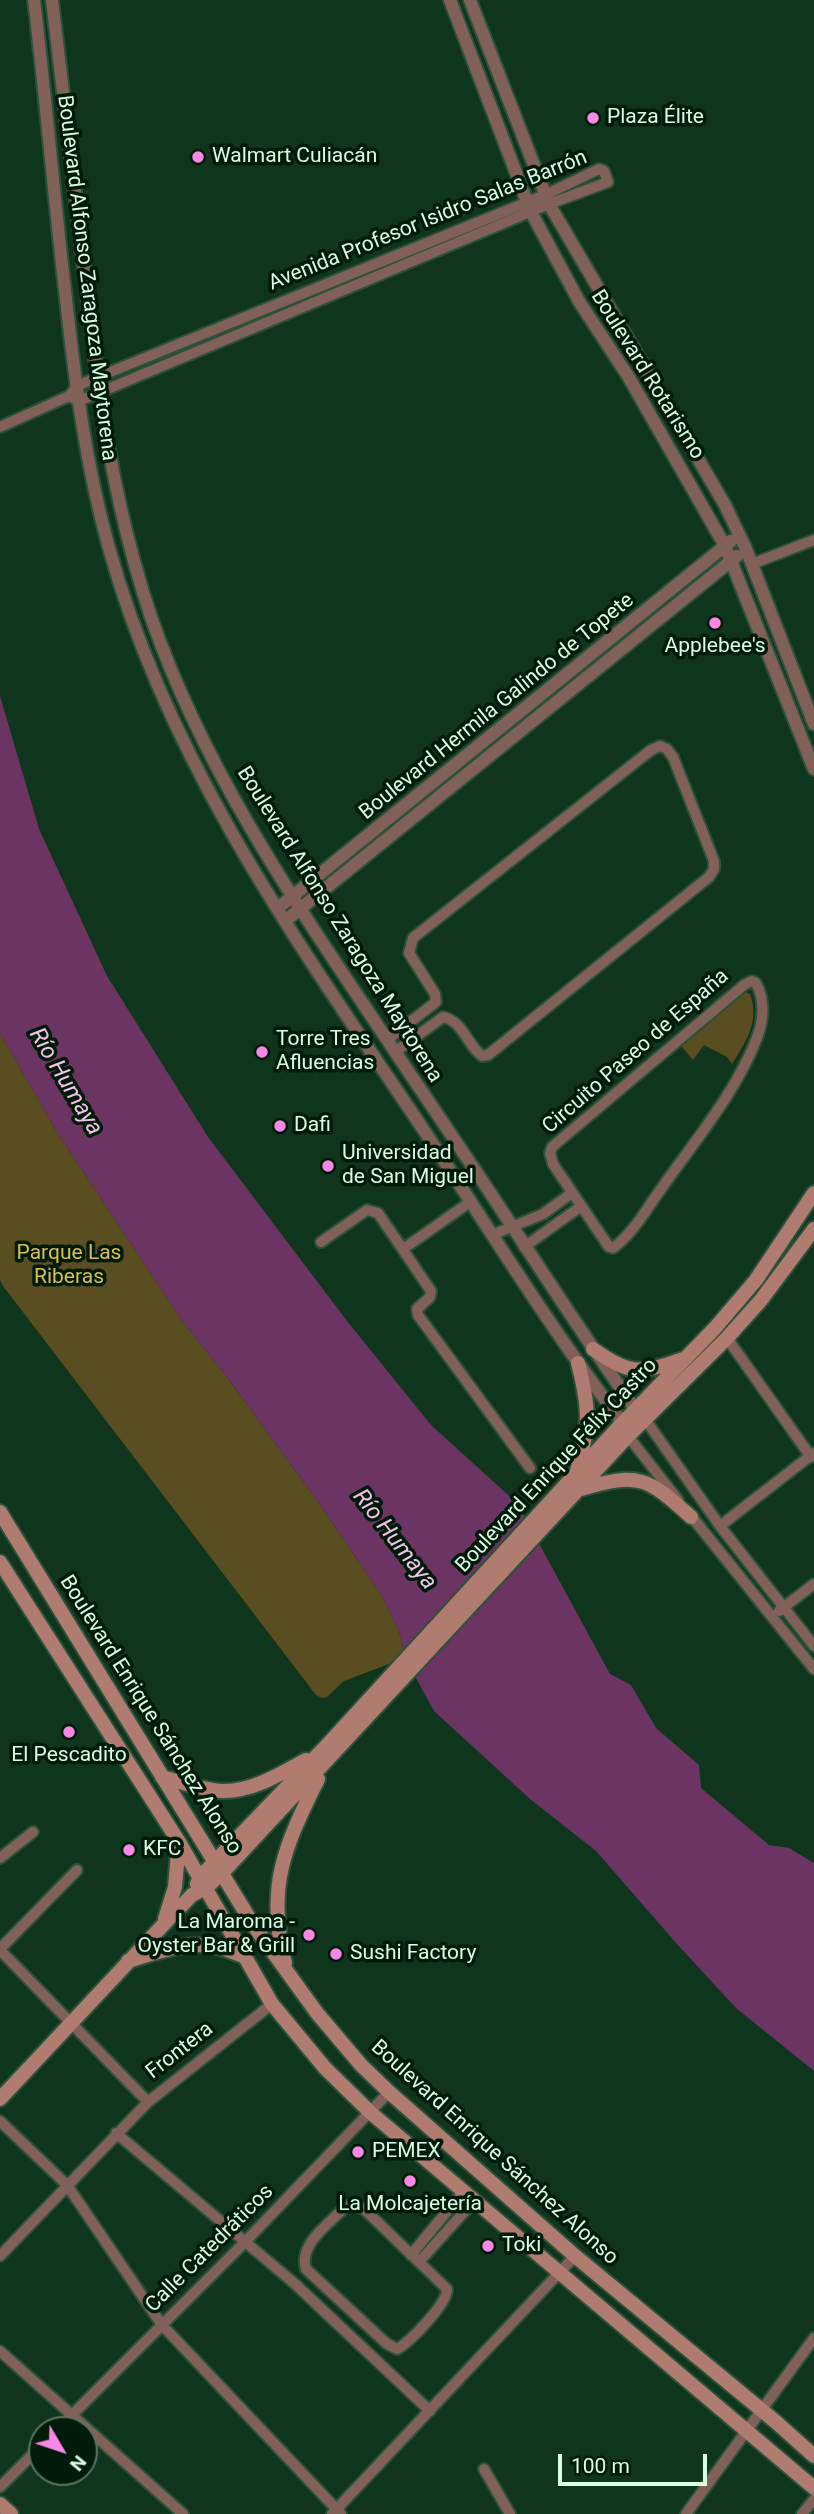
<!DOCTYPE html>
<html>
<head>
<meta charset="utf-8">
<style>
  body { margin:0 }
  #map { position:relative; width:814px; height:2514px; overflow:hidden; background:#0f351d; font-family:Roboto,sans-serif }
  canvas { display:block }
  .north { position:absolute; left:28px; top:2416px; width:70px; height:70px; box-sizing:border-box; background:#001b09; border:2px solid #577560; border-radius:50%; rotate:129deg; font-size:19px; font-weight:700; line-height:28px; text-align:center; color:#d9fce2 }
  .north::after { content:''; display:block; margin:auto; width:24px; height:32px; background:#fa87e7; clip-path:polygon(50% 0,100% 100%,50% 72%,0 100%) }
  .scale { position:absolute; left:558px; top:2454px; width:149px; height:32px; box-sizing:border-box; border:4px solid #d9fce2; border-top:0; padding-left:9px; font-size:21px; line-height:24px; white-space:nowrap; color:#d9fce2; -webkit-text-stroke:5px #001b09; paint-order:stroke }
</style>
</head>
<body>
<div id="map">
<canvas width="814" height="2514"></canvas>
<div class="north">N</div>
<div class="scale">100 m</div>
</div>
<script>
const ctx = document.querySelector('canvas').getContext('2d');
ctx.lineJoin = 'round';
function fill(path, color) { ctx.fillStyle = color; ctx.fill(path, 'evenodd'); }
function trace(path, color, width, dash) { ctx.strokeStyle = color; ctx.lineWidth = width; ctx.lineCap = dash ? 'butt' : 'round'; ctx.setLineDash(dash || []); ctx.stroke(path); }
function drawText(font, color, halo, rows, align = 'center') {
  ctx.font = font + ' Roboto,sans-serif'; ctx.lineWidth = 7; ctx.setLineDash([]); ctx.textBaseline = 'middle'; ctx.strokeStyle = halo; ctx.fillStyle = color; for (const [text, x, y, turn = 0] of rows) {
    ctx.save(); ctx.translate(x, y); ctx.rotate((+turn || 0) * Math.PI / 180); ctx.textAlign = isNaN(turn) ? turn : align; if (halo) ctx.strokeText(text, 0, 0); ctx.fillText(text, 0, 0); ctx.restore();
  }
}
fill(new Path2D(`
  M745,992L750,994C760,1021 746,1042 732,1064L727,1057L704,1045L693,1060L681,1046Z
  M0,1033L57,1132L183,1322L227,1377L321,1506L382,1596L399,1631L405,1658L344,1681L327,1697L322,1698L316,1695L3,1286L0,1280Z`), '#5a4d21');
fill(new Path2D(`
  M0,696L39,829L107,976L208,1137L347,1321L431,1425L517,1503L610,1674L631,1685L656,1728L699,1765L701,1788L769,1845L789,1848L814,1863V2071L736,2008L677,1944L596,1851L530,1799L434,1711L405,1658L399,1631L382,1596L321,1506L227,1377L183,1322L57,1132L0,1033Z`), '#6c3463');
const minor = new Path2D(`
  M0,427L69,396L77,386L98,377L545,195L599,169L604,171L608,182L549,204L79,401L69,396
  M752,564L814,540
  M752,981L756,983C765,1000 764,1017 758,1035C738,1090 694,1142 661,1189C647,1208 633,1234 613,1248L609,1247L553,1164L550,1153L552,1147L744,985Z
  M387,1040L436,1002L435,994L409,953L413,938L651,750L660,746L667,749L673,757L714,861V869L709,877L488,1055L482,1056C467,1045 463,1021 443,1017L395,1052
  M492,1235L543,1214L572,1193
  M321,1242L367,1210L378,1213L431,1291L430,1297L417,1309L418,1315L530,1468
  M524,1247L580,1207
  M403,1249L470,1202
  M727,1338L811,1457
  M645,1419L720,1526L814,1646
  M628,1436L678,1500
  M688,1512L814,1669
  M720,1526L814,1453
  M779,1611L814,1584
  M0,1858L33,1832
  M0,1949L77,1870
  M0,1950L148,2102
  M0,2121L67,2185L162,2325L341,2514
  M116,2133L294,2283L430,2411
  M352,2205L364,2209L447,2289C448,2303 410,2342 397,2349L386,2343L306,2269C298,2244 330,2223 345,2207Z
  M411,2255L463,2192
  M0,2256L148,2102L272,2004
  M419,2262L474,2201
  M0,2351L183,2514
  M57,2430L244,2243L389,2092
  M484,2469L510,2514
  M0,2487L42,2445
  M332,2514L575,2256
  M686,2514L814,2338
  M802,2514L814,2499`);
const tertiary = new Path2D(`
  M34,0C46,99 54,199 66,299C75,382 86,466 109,548C169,764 299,945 423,1129C489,1228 550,1329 623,1423
  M52,0C66,125 81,249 97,373C108,456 124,537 151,617C207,779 306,918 400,1059C426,1098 453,1137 479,1176C531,1254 581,1333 636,1410
  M450,0L531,212L580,303L628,376L725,546L814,769
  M470,0L549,204L725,505L746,549L814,724
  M278,908L731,541
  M285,921L737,556`);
const secondary = new Path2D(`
  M593,1349C630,1375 640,1374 683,1359
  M577,1471C590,1424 590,1410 578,1363
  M581,1489C639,1472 647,1477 691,1517
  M0,1512L254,1926L317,2013L361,2065L389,2092L575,2256L776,2422L814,2456
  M0,1562L179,1842L272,2004L325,2068L371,2113L814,2488
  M162,1777C182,1782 202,1790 222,1791C252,1792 280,1774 306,1760
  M197,1884L200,1877L330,1742L616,1430L715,1328L756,1280L814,1193
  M165,1919L175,1887L179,1842
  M128,1961C155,1953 188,1940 217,1947C226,1949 235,1953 243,1956
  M285,1963C266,1888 284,1847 318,1779
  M0,2099L164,1924L192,1895L207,1887L223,1872L628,1436L727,1338L761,1300L814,1229
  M0,2504L11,2514`);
trace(minor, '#2b5139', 14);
trace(tertiary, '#2b5139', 16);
trace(secondary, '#2b5139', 18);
trace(minor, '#816058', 10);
trace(tertiary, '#816058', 12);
trace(secondary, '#b07c70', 14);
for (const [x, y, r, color] of [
  [593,118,7,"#fa87e7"],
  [198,157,7,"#fa87e7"],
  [715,623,7,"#fa87e7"],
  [262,1052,7,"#fa87e7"],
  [280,1126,7,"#fa87e7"],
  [328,1166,7,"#fa87e7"],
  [69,1732,7,"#fa87e7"],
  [129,1850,7,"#fa87e7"],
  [309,1935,7,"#fa87e7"],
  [336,1954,7,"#fa87e7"],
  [358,2152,7,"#fa87e7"],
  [410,2181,7,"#fa87e7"],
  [488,2246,7,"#fa87e7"]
]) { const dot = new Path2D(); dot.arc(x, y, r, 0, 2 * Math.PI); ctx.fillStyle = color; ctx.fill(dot); trace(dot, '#001b09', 2.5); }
drawText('21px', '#d9fce2', '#001b09', [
  ["Plaza Élite",607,118],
  ["Walmart Culiacán",212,157],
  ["Applebee's",715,647,"center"],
  ["Torre Tres",276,1040],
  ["Afluencias",276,1064],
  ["Dafi",294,1126],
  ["Universidad",342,1154],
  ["de San Miguel",342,1178],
  ["El Pescadito",69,1756,"center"],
  ["KFC",143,1850],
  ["La Maroma -",295,1923,"right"],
  ["Oyster Bar & Grill",295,1947,"right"],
  ["Sushi Factory",350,1954],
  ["PEMEX",372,2152],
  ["La Molcajetería",410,2205,"center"],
  ["Toki",502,2246]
], 'left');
drawText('21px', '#d9fce2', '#001b09', [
  ["Avenida Profesor Isidro Salas Barrón",428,221,-22],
  ["Boulevard Alfonso Zaragoza Maytorena",86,278,83],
  ["Boulevard Rotarismo",647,375,58],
  ["Boulevard Hermila Galindo de Topete",497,707,-39],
  ["Boulevard Alfonso Zaragoza Maytorena",339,925,58],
  ["Circuito Paseo de España",636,1052,-41],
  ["Boulevard Enrique Félix Castro",557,1466,-47],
  ["Boulevard Enrique Sánchez Alonso",150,1715,58],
  ["Frontera",180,2051,-38],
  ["Boulevard Enrique Sánchez Alonso",494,2153,42],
  ["Calle Catedráticos",210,2249,-45]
]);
drawText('21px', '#dcbd50', '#001b09', [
  ["Parque Las",69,1254],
  ["Riberas",69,1278]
]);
drawText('italic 23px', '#f5c2eb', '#001b09', [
  ["Río Humaya",65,1082,59],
  ["Río Humaya",394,1540,52]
]);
</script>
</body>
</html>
